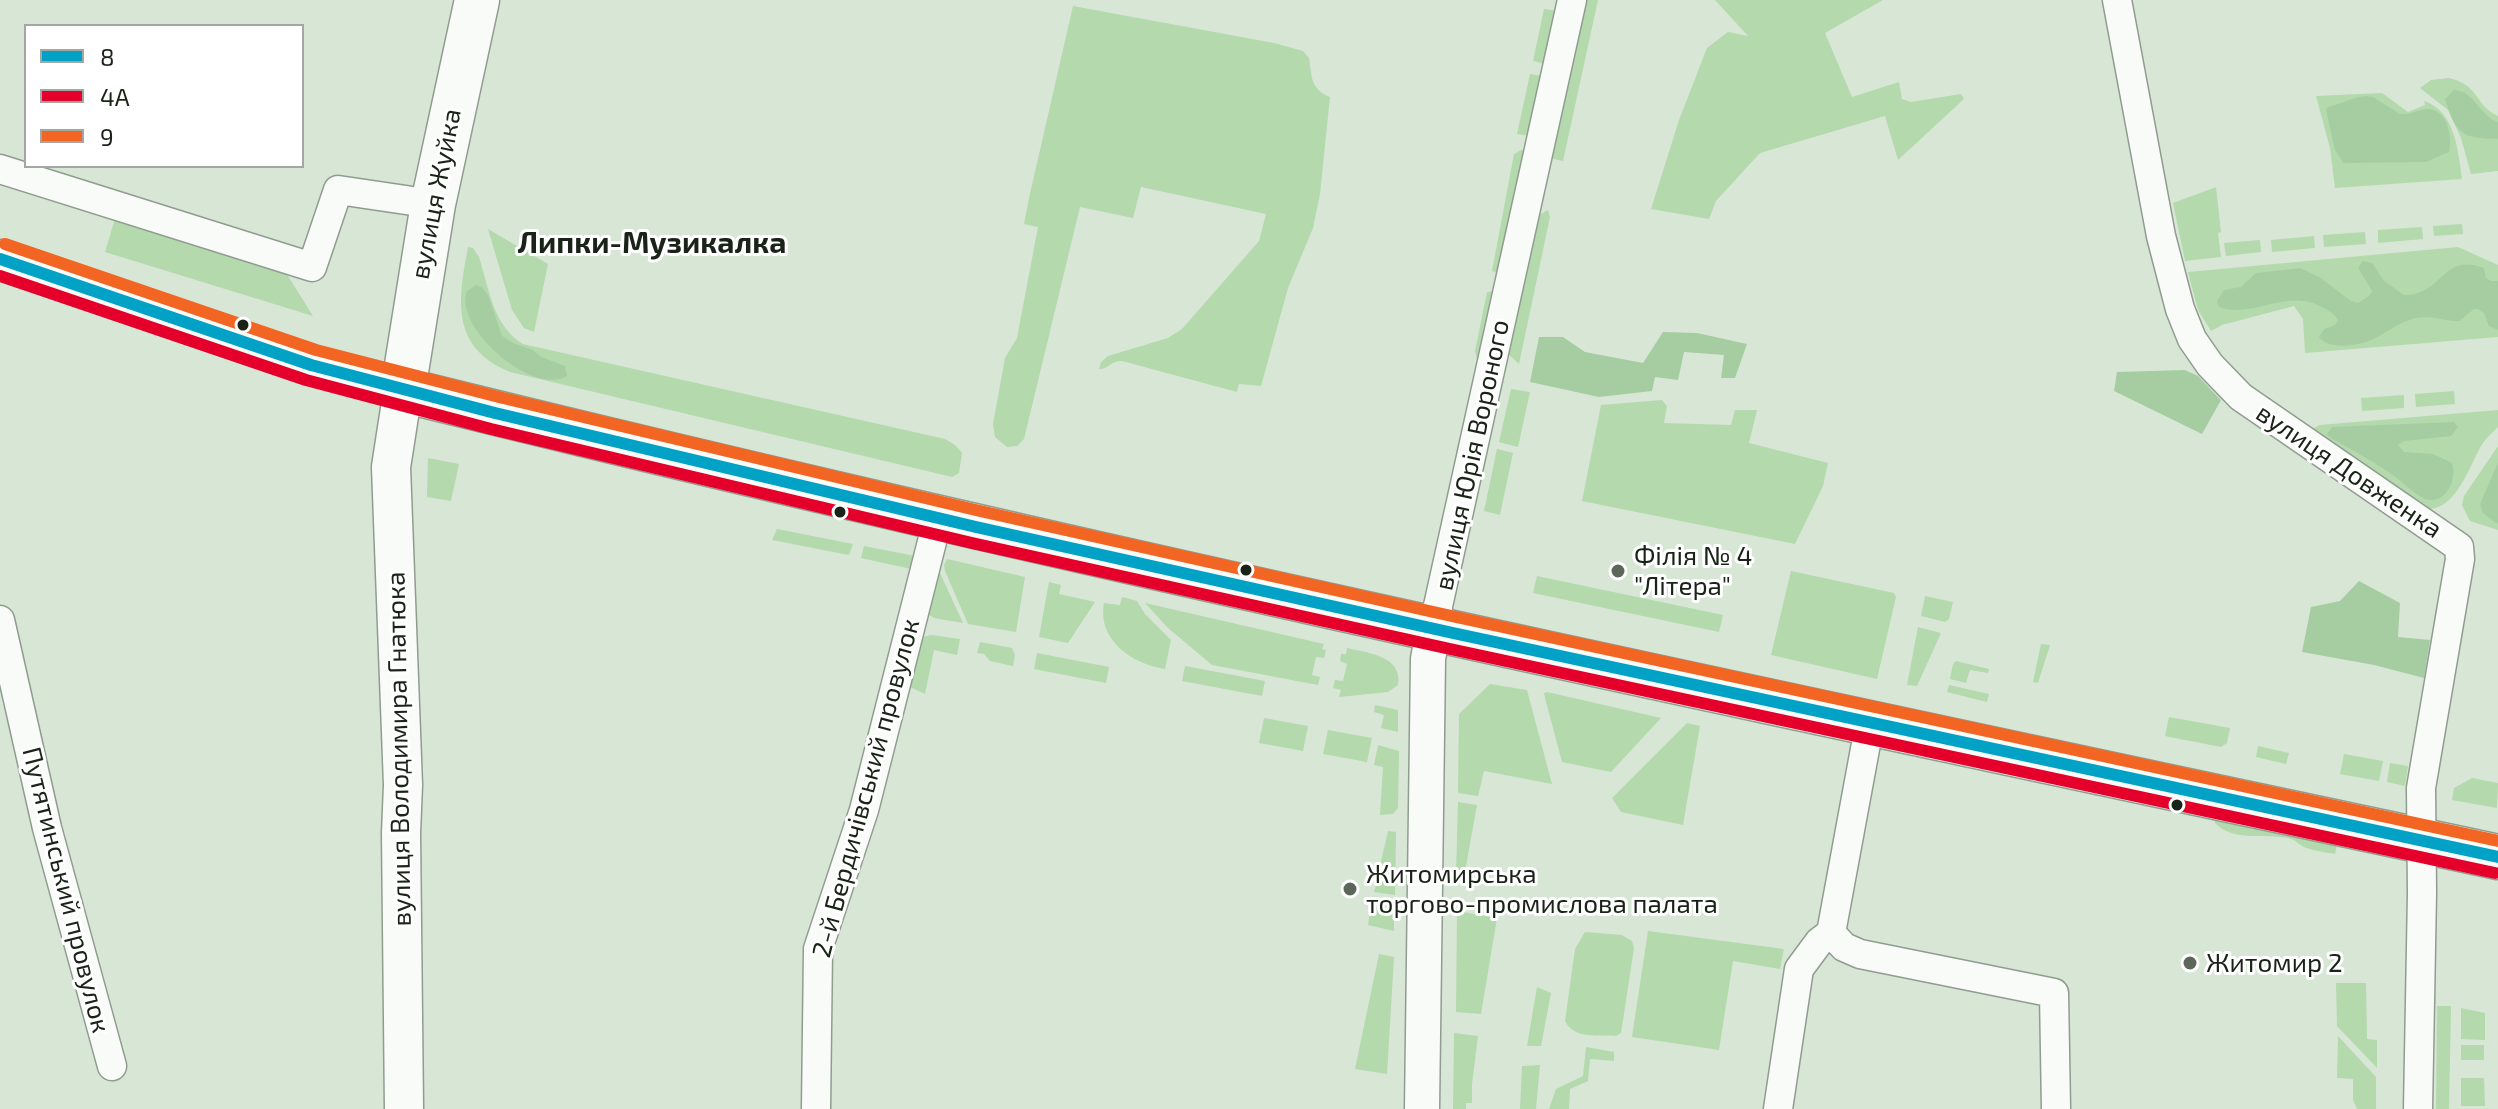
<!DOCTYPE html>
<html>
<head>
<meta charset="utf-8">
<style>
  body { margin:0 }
  #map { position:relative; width:2498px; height:1109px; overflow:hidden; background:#d8e6d6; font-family:"Exo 2",sans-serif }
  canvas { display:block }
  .legend { position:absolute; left:24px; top:24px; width:280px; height:144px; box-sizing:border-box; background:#fff; border:2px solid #a3a7a3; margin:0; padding:10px 14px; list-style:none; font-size:24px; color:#1a2318 }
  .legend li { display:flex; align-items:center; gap:16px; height:40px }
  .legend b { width:40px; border:2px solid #a3a7a3 }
</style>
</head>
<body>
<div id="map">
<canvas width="2498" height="1109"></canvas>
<ul class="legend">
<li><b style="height:10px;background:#01a2c5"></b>8</li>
<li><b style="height:10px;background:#e4002b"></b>4А</li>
<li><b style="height:10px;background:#f26522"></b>9</li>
</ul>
</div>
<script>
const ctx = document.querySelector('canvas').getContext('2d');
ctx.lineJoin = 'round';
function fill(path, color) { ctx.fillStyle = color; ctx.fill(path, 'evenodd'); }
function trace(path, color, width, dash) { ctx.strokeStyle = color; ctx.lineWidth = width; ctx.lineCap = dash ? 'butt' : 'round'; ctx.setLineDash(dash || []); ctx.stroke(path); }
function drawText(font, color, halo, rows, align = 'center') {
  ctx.font = font + ' "Exo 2",sans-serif'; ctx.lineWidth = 6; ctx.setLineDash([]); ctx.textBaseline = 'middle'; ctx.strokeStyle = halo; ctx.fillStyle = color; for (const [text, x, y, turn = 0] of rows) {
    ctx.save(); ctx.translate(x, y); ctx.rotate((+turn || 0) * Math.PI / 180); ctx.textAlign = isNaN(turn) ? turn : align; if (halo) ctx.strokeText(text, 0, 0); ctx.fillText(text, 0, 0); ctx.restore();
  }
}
fill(new Path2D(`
  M1584,0H1598L1563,161L1550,158Z
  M1715,0H1883L1825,33L1852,97L1899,82L1902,99L1911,102L1961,94L1964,99L1898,160L1885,116L1760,153L1716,201L1709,219L1651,209L1679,120L1707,48L1728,32L1748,36Z
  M1073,6L1274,43L1303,51L1309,58C1312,76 1310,89 1330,97L1320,194L1313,228L1288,288L1261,386L1239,384L1237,392L1122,361C1112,360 1109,369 1099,369L1101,362L1108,356L1168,338L1182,329L1259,241L1266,214L1141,187L1133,218L1080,207L1024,439L1017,446L1007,447L995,437L993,424L1005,358L1017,338L1038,227L1024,224L1029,198Z
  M1544,9L1557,11L1545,64L1533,61Z
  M1530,74L1543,76L1530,136L1517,134Z
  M2449,78C2480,85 2474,105 2498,116V171L2471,174L2461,138L2448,110L2420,88L2431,80Z
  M2382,93L2408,112L2425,105L2424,101C2455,111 2458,150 2462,179L2335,188L2330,148L2316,96Z
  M1521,150L1527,151L1500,274L1492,271L1514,154Z
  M2216,187L2221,232L2218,233L2221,257L2185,261L2173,203Z
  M1548,210L1550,217L1519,364L1506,352L1537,216Z
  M117,212L283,268L313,316L105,252Z
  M2462,224L2463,234L2434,236L2433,226Z
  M2422,227L2423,239L2378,243V230Z
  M488,229L548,264L534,332L524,328L512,310Z
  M2365,232L2366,244L2324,247L2323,235Z
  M2314,236L2315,248L2272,252L2271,240Z
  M2260,240L2261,252L2226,256L2224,243Z
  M468,247L473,248L479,257C489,289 493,326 523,344L945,439L955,445L962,453L959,473L952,477L510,372C450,347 458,300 468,247Z
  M2458,247L2498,265V337L2305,353L2303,319L2294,306L2222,325L2211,331L2198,310L2188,272Z
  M1496,291L1479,367L1475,351L1487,292Z
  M1511,389L1530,392L1518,447L1499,442Z
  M2454,391L2455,404L2416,407L2415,394Z
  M2404,395V408L2362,411L2361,398Z
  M1662,400L1667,406L1664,423L1731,425L1735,410H1757L1749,443L1828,463L1823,486L1795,544L1582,501L1601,405Z
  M2498,410V427C2492,433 2485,439 2481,446C2469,467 2457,507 2430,509L2314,431V428L2320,425Z
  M2498,446V530L2470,521L2462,505L2464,496Z
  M1497,449L1513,453L1500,515L1484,511Z
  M428,458L459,464L451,501L427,497Z
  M777,529L853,544L849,555L772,540Z
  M864,546L920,557L900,617L911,569L861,558Z
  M947,559L1025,577L1016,632L968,624L945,571L944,565Z
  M936,569L940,573L963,623L934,618L926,613Z
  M1791,571L1894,593L1896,597L1877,679L1771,655Z
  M1537,576L1723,615L1719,632L1533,593Z
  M1049,582L1061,585L1059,594L1095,602L1068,643L1039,637Z
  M1925,596L1953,602L1949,619L1945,622L1921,616Z
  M1122,597L1137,601L1145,614L1171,640L1165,669C1132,664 1097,640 1104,603L1120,605Z
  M1145,603L1324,644L1322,649L1326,650L1324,658L1316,657L1312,675L1320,677L1318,685L1212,665L1168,628Z
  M1918,627L1941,633L1917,686L1907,685Z
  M932,635L960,639L957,655L934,650L925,694L908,686L922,637Z
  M980,642L1012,648L1015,655L1013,666L990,661L984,654L977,653Z
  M2041,644L2050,645L2038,683L2033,682Z
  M1347,648C1368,653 1403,656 1398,685L1388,692L1339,697L1341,690L1333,688L1335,680L1343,681L1347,664L1340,661L1341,654H1346Z
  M1037,653L1109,667L1106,683L1034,669Z
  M1956,661L1989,669L1988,673L1970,670L1966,683L1950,679L1953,664Z
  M1185,666L1265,681L1262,696L1182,681Z
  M1490,684L1527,690L1552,784L1484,771L1478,796L1458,793L1459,714Z
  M1949,685L1989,694L1987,702L1947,692Z
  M1547,692L1661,718L1611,772L1562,762L1545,698L1544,693Z
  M1375,705L1398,710V732L1381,728L1384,715L1374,712Z
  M2169,717L2230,728L2227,743L2221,747L2165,736Z
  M1264,718L1308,726L1303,751L1259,743Z
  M1687,723L1700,726L1683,825L1621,812L1612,798Z
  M1328,730L1372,738L1367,762L1323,754Z
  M1378,745L1399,751L1398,808L1393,814L1380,815L1383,767L1374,765Z
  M2258,746L2289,753L2286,764L2256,757Z
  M2344,754L2383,761L2379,781L2340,774Z
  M2390,763L2408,766L2405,786L2387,782Z
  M2472,778L2498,783L2497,808L2452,800L2454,788Z
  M1458,802L1477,805L1464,877H1457L1456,874Z
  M2215,818L2337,844L2335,854C2325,852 2313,851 2304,847C2300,845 2297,842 2294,840C2269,831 2235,844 2215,823Z
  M1388,831L1396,832L1395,895L1374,892Z
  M1385,900L1394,902V931L1368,925L1371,904L1381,906Z
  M1457,911L1497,918L1481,1014L1456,1012Z
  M1648,931L1784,949L1780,969L1733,961L1719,1050L1632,1037Z
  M1585,932L1622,935L1632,941L1634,948L1621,1033L1616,1036C1599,1035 1573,1039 1565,1021L1575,949Z
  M1379,954L1394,957L1387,1074L1355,1069Z
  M2336,983H2366L2367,1039L2377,1040V1068L2337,1026Z
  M1537,987L1551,993L1541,1046H1527Z
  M2437,1006H2451L2449,1109H2436Z
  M2461,1008L2485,1013V1040L2461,1039Z
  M1454,1033L1478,1036L1472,1084V1103H1466V1109H1453Z
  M2338,1036L2376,1077V1109H2357L2353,1100V1079L2337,1078Z
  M2461,1045H2484V1060H2461Z
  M1586,1047L1614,1052V1061L1590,1059L1588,1081L1570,1089L1569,1109H1549L1556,1089L1583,1076Z
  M1540,1065L1536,1109H1520L1522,1066Z
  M2461,1078H2484L2485,1106H2461Z`), '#b3d9ad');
fill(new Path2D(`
  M2454,90C2475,91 2479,116 2498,122V139C2461,138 2456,134 2445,99Z
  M2365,96L2373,97L2400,114C2410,115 2417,110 2427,109C2447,108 2453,137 2449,152L2426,162L2343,163L2335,150L2326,110L2328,107C2341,104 2351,98 2365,96Z
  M2363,261L2372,263L2384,281L2404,295C2444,295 2441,252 2484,268L2486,278L2491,281H2498V330L2489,326L2484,313L2478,309H2474L2459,321C2444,321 2432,315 2416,318C2398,322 2387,333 2371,340C2357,346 2328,350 2319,337L2324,329L2335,325L2338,320C2333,312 2326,309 2318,305C2283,290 2251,319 2219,307L2217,301L2224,290L2241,287L2256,273L2300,268L2319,277L2351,301L2358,303L2369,296L2372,291L2358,268Z
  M476,285L482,287L488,295L502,336L513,343L533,350L541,357L565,366L567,376C533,397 453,327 467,291Z
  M1663,332L1697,333L1747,344L1735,378H1721L1724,355L1684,352L1678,380L1655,377L1652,391L1599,397L1530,382L1539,337H1563L1585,352L1643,363Z
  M2185,370L2198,376L2221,400L2202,434L2114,391L2117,372Z
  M2454,422L2458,427L2451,436L2404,441L2398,445L2404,452L2433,454L2452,463C2458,480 2444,508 2423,498C2413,493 2405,484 2397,478C2376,463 2353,450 2331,438L2327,434L2332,427Z
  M2498,463V523H2496L2483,513L2480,504Z
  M2359,581L2400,603L2398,637L2430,640L2424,678L2374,665L2302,652L2311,607L2340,601Z`), '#a6cda1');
const minor = new Path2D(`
  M2117,0L2161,236L2180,309L2192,339L2210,365L2241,397L2459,547L2460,559L2421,788L2422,893L2418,1109
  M0,169L312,267L338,190L433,204
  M1436,615L1572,0
  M0,620L47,828L112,1066
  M1831,933L1844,947L1860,954L2054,993L2056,1109
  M816,1109L818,949L864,810L938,518
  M1778,1109L1799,969L1819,942L1831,933L1870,722`);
const tertiary = new Path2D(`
  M1422,1109L1428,659L1436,615`);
const secondary = new Path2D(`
  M0,259L311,365L403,390L391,467L403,785L401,833L404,1109`);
const trunk = new Path2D(`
  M477,0L433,204L403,390C1097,562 1798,708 2498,857`);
trace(minor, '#919c90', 31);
trace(tertiary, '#919c90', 37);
trace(secondary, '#919c90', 41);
trace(trunk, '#919c90', 47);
trace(minor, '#f9fbf9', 28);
trace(tertiary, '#f9fbf9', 34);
trace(secondary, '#f9fbf9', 38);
trace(trunk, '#f9fbf9', 44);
trace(new Path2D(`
  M0,259L311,365L495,413L976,527L1453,633L2498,857`), '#01a2c5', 12);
trace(new Path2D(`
  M0,276L306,380L491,429L972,543L1450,649L2495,873`), '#e4002b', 12);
trace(new Path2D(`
  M5,244L316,350L499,397L980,511L1456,617L2498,841`), '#f26522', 12);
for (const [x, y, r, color] of [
  [243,325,7,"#1a2318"],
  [840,512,7,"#1a2318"],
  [1246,570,7,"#1a2318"],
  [1618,571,8,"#5c675a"],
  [2177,805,7,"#1a2318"],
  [1350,889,8,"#5c675a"],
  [2190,963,8,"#5c675a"]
]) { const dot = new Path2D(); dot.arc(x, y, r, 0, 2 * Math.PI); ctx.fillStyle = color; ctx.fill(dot); trace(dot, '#fff', 3); }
drawText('26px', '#1a2318', '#fff', [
  ["вулиця Жуйка",436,194,-79],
  ["вулиця Юрія Вороного",1472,455,-78],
  ["вулиця Довженка",2349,471,34],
  ["вулиця Володимира Гнатюка",399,749,-91],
  ["2-й Бердичівський провулок",866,788,-75],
  ["Путятинський провулок",66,890,76]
]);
drawText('26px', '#1a2318', '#fff', [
  ["Філія № 4",1634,556],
  ["\"Літера\"",1634,586],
  ["Житомирська",1366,874],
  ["торгово-промислова палата",1366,904],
  ["Житомир 2",2206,963]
], 'left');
drawText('bold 30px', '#1a2318', '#fff', [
  ["Липки-Музикалка",652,243]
]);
</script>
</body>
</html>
